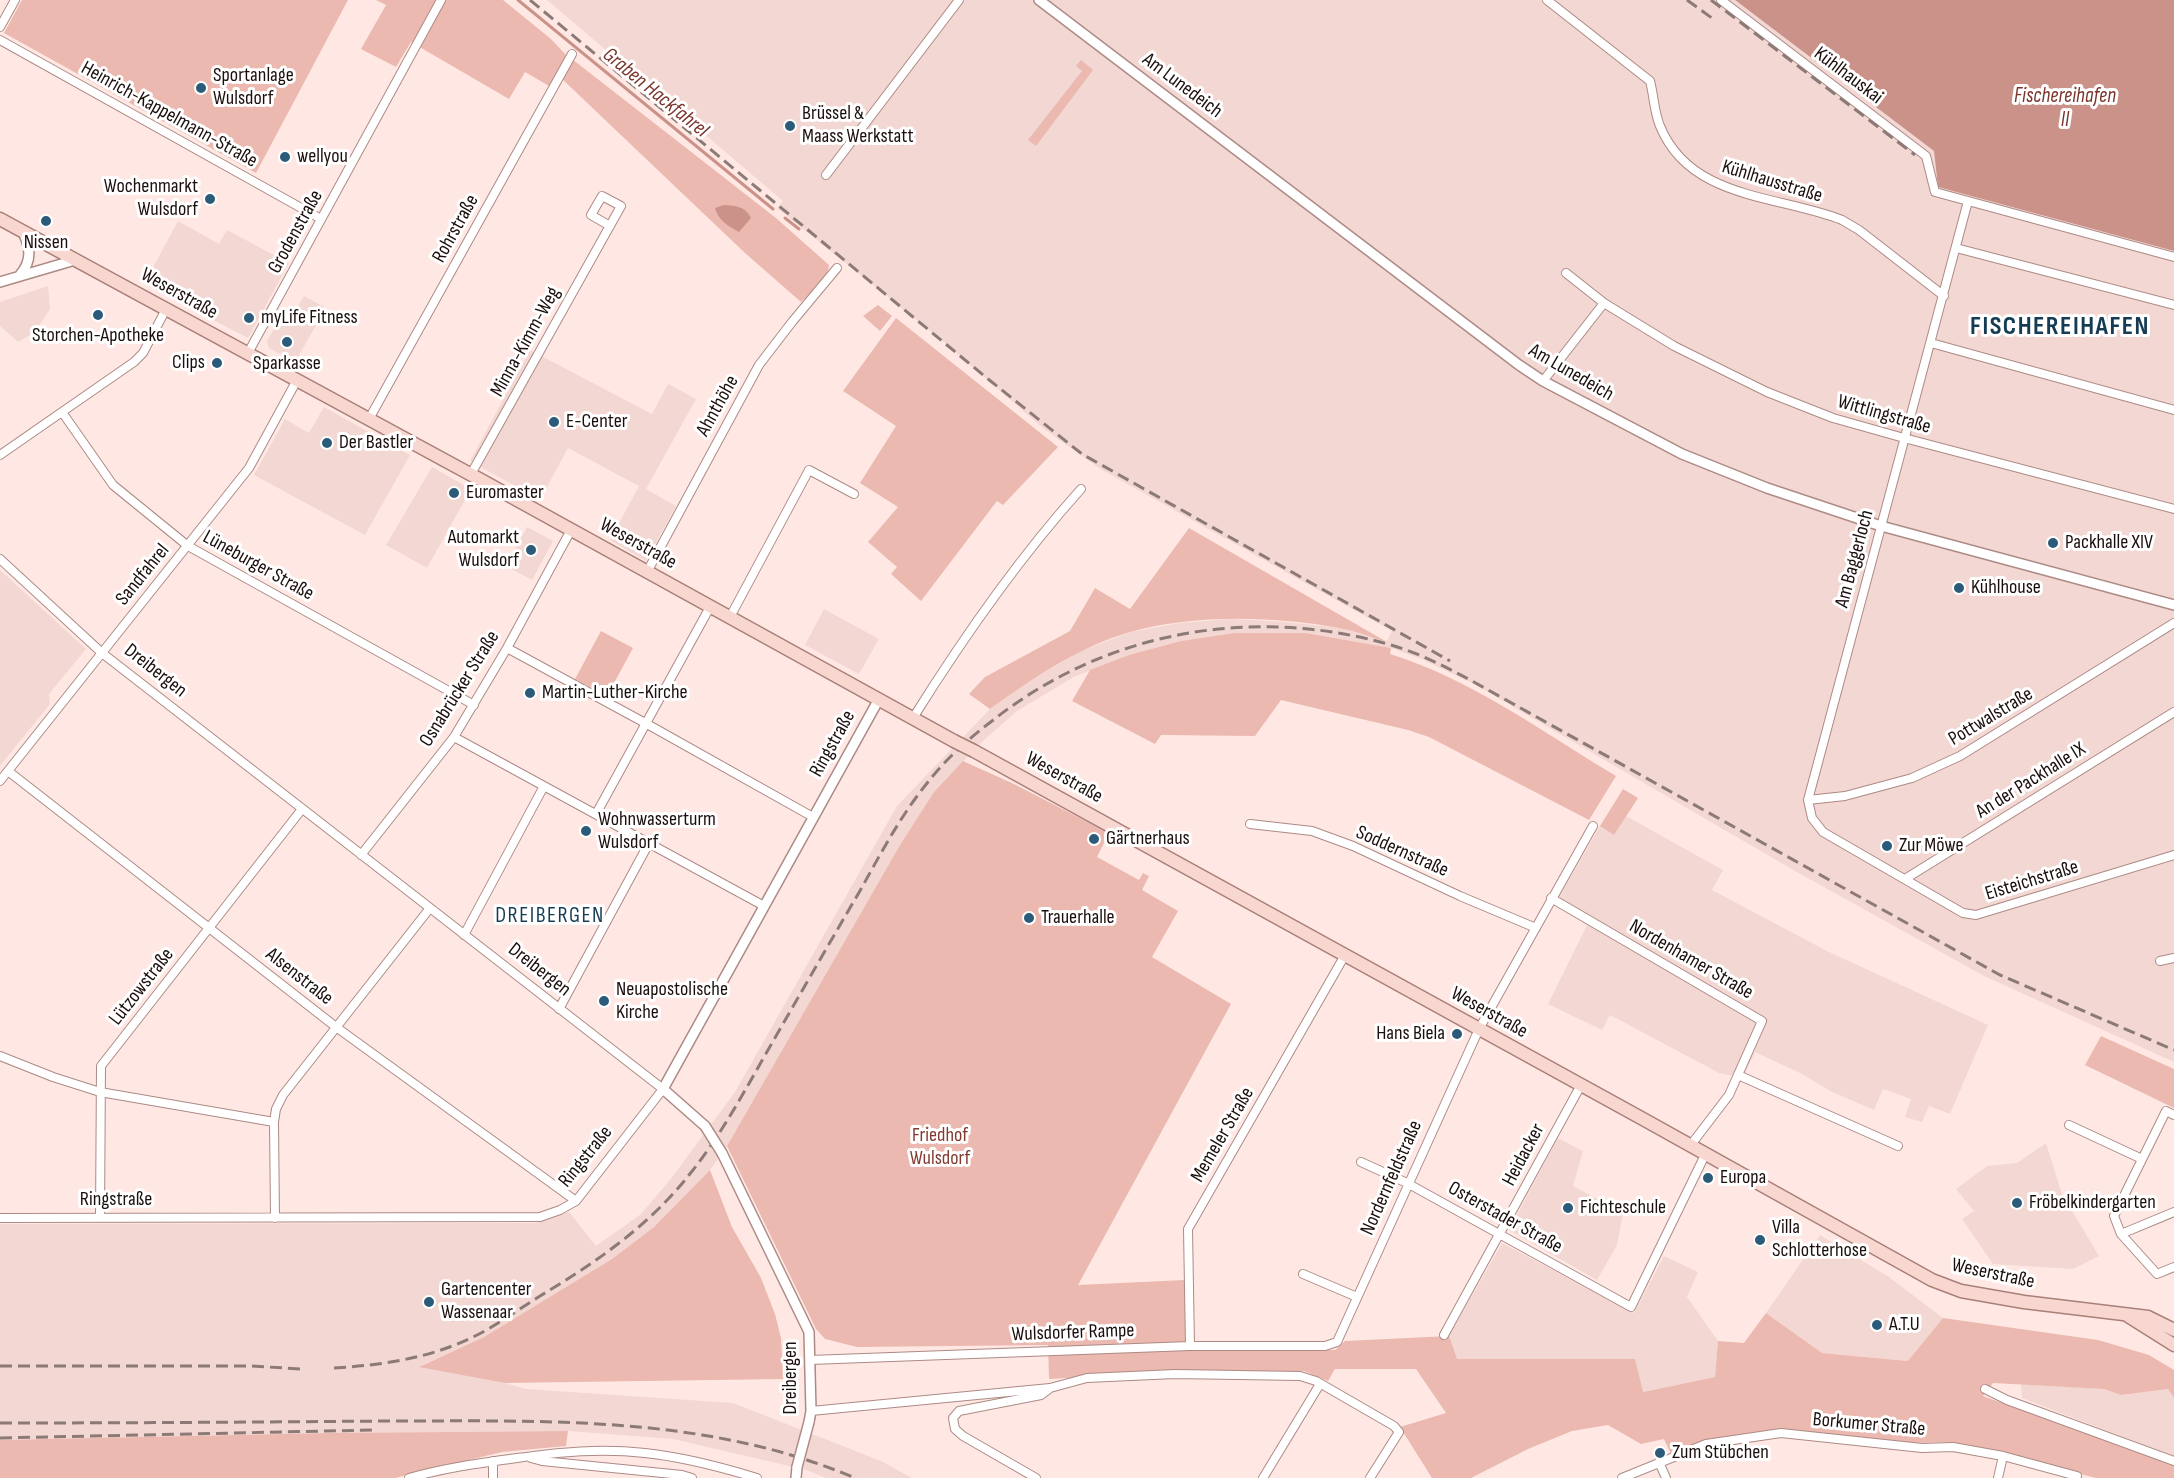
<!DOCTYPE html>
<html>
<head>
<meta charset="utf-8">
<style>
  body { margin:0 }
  canvas { display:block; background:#ffe8e3 }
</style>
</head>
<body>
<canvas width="2174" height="1478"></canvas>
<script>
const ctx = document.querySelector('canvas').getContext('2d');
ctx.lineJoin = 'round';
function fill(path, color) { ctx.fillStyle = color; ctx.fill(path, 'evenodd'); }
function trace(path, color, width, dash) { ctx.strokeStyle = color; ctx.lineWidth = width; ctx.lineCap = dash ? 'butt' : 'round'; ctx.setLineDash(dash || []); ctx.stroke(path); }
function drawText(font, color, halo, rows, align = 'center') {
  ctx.font = font + ' "Sofia Sans Condensed",sans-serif'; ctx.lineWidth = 6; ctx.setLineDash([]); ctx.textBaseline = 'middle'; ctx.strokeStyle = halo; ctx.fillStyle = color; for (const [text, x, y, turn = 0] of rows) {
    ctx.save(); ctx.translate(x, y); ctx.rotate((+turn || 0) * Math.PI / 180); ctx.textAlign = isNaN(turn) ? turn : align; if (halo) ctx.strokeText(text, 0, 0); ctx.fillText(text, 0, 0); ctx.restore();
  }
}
fill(new Path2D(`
  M547,0H1735L1934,151L1938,187L2174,251V1062L1984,976L1795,871L1474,684L1421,659L1391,648L1306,633H1234L1181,641L1129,655L1074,677L1017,711L982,742L934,792L900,845L727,1146L710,1170L654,1227L612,1259L484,1337L420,1366L505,1383L526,1389L733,1403L881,1461L912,1478H826L806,1470L673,1439L568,1431L330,1433L0,1440V1224L536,1223L569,1212L596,1246L641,1214L670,1180L735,1092L897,806L990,709L1022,686L1079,652L1130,632L1179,623L1232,619L1287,622L1340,628L1387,641L1392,631L1102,470L1044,429L945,343L777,208L783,201Z
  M178,221L219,244L227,230L289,263L248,338L144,284Z
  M48,286L50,309L35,332L18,342L0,326V302Z
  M304,296L326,308L295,362L269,348L267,341L285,310L293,314Z
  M530,350L652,414L668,384L696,399L646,489L676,506L646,561L610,540L639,486L568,448L540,500L470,461Z
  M324,407L410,455L365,535L254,475L285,419L309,433Z
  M432,467L471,489L427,568L386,545Z
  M527,527L553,541L532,580L506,566Z
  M0,570L86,649L49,694L50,704L0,766Z
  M824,609L879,639L859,674L805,645Z
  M1626,816L1723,870L1712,890L1827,951L1988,1025L1950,1114L1929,1106L1922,1122L1905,1117L1911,1099L1883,1089L1874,1110L1830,1091L1802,1074L1755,1052L1743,1078L1719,1073L1610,1015L1602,1030L1548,1004L1591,917L1558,899L1600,826L1614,835Z
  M1558,1138L1583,1151L1573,1186L1623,1213L1617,1245L1597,1280L1509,1230Z
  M2046,1143L2062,1194L2099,1256L2073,1269L1993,1264L1962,1219L1974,1211L1956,1189L1987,1166L2017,1163Z
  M1820,1235L1889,1277L1943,1318L1909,1361L1822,1353L1766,1313Z
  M1502,1243L1634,1313L1664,1256L1698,1272L1687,1297L1718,1341L1715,1377L1642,1392L1635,1359H1456L1449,1336Z
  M2021,1384L2104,1389L2121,1395L2168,1389L2174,1398V1457L2022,1398Z`), '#f3d7d2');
fill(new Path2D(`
  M22,0H348L256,173L4,33Z
  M376,0H503L551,39L566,55L549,86L525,72L509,99L411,42L396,67L361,49L386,5Z
  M572,59L776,218L829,265C828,281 812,291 801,302L745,253L561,78Z
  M1081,60L1093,70L1036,146L1028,140L1082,71L1076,66Z
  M878,305L892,316L880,331L863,316Z
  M896,318L1058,447L1003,505L997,501L921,601L891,574L897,567L868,542L898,507L860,483L896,426L843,391Z
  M1189,528L1387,642C1371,637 1355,631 1339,628C1275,616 1193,614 1130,632C1079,647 1033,678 990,709L969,694L985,677L1070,631L1095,588L1130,609Z
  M601,631L633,648L607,696L575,679Z
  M1234,633H1306L1391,648L1390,654C1471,679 1544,733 1616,776L1589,820L1429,737L1408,730L1281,700L1255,736L1161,735L1155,744L1072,701L1090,670L1129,655L1181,641Z
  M963,761L1014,784L1109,833L1097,857L1139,880L1143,873L1149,876L1142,890L1178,911L1152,957L1231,1004L1078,1285L1185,1280L1187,1349L1335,1350L1345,1341L1449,1336L1457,1359H1635L1643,1392L1715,1377L1718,1341L1744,1343L1766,1313L1822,1353L1908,1361L1943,1318L2098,1340L2149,1355L2174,1370V1398L2168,1389L2121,1395L2104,1389L1993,1383L1983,1396L2174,1466V1478H2096L1953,1442L1909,1443L1780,1430L1705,1441L1671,1454L1664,1439L1641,1444L1608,1425L1572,1431L1528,1449L1471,1478H1432L1400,1427L1446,1413L1416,1369H1335L1328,1381L1304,1371L1174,1372L1049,1379L1048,1345L857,1347L825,1339L816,1329L727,1146L900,845L934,792Z
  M1623,789L1638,798L1614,835L1600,826Z
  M2101,1036L2174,1069V1108L2085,1065Z
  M710,1170L732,1227L761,1278L775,1314L781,1338L783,1379L505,1383L419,1367L484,1337L612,1259L654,1227Z
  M568,1431L566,1446L502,1452L395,1478H0V1440L330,1433Z`), '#ebb9b0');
fill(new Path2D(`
  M1735,0H2174V251L1938,187L1934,151Z
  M724,205C736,206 745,206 751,218L739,232C728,226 718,220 715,208Z`), '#ca9289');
trace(new Path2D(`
  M518,0L773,209
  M785,218L799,229`), '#ca9289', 3);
const minor = new Path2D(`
  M1547,0L1650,81C1654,96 1654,112 1660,126C1690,200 1779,195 1842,220L1859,230L1944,296
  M1721,0L1926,156L1935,192L2174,257
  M0,27L15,0
  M0,40L321,219
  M826,175L959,0
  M1968,201L1808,800L1812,818L1823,832L1963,913L1976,915L2174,855
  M1956,248L2174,305
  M1566,273L1604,303
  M1931,343L2174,410
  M248,353L441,0
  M1543,381L1604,303L1674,346L1767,392L1833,418L1904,438L2174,509
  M62,412L113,485L188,546L474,705
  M369,419L572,54
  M0,455L134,362L143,353L166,309
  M471,474L621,206L602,196L591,215L610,226
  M0,559L102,653L663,1089L576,1201L560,1210L540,1217L0,1218
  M647,572L759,365L792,322L837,268
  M730,617L809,470L854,494
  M507,648L647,724L813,817
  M913,718C963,638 1018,559 1081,489
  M454,737L764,906
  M8,771L336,1027L576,1201
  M0,781L249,468L297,380
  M1808,800L1845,796L1912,778L1960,756L2174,623
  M596,814L710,607
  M1250,824L1312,831L1353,846L1460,896L1536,928
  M361,855L454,737L507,648L571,530
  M1905,879L2174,712
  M1551,898L1762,1021L1729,1095L1690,1146
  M464,935L544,786
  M2160,961L2174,958
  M559,1009L649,843
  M0,1056L53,1077L100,1092L274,1122
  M1738,1075L1898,1146
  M2174,1115L2166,1111L2114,1216L2121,1234L2157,1274L2174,1267
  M2069,1125L2142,1159
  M1361,1162L1407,1183L1631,1307L1705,1155
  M100,1218L101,1066L302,809
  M275,1218L274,1122L276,1109L283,1095L430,908
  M2121,1234L2174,1212
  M1303,1274L1357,1297
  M1444,1335L1581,1085
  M1190,1346L1188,1229L1345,955
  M810,1360L1190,1346H1325L1337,1342L1479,1029L1593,826
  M1985,1389L2007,1400L2174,1461
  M811,1411L1050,1388L1087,1378L1175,1374L1300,1376L1316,1381L1394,1426L1399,1432L1370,1478
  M531,1458L542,1461L682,1475L692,1478
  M493,1461V1478
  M1659,1462L1666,1478
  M409,1478C444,1468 480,1463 517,1458C561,1452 600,1448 645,1453C683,1457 721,1467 757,1478
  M1036,1478L963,1436L955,1429L953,1418L959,1411L1041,1395L1049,1389
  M1263,1478L1320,1384
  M1622,1478L1706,1444L1781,1433L1922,1448L1953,1447L2003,1456L2077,1476L2076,1478
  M1998,1478L2003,1456`);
const tertiary = new Path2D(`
  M1039,0L1519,365L1543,381L1682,454L1767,488L1881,526L2174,605
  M20,275C33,260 30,246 22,230
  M0,282L75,260
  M705,1126L663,1089L879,699
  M722,1153L809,1332L811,1411L809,1422
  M796,1478L797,1467`);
const primary = new Path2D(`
  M0,219L481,480L954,741
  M974,751L1643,1119L1932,1280L1961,1291L2024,1302L2148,1317L2174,1330
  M2128,1316L2174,1345`);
trace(minor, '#ad8a85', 10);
trace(tertiary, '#ad8a85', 12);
trace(primary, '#a97f78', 15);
trace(minor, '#fff', 8);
trace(tertiary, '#fff', 9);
trace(primary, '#f9d7d1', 12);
trace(new Path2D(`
  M530,0L988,379L1082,454L1450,661
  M1687,0L1716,21
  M1711,0L1915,155
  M0,1366H252L300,1369
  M334,1368C384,1365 432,1358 477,1335C499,1324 519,1309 540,1296C595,1263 649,1226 689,1175C720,1137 744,1092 768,1050C799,996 830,942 861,889C881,853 901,815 928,782C946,759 968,739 992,721C1105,631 1253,605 1391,645C1419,653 1446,667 1472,681L2000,975L2174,1050
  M0,1423C130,1423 260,1422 390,1421C548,1421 707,1415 855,1478
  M0,1438L375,1430`), '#8c7a77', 3, [12, 6]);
const tertiaryBridge = new Path2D(`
  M705,1126L722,1153
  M797,1467L809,1422`);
const primaryBridge = new Path2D(`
  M954,741L974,751`);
trace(tertiaryBridge, '#ad8a85', 12, []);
trace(primaryBridge, '#a97f78', 15, []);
trace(tertiaryBridge, '#fff', 9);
trace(primaryBridge, '#f9d7d1', 12);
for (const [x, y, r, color] of [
  [201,88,6,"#2c5b7a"],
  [790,126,6,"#2c5b7a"],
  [285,157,6,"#2c5b7a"],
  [210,199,6,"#2c5b7a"],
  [46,221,6,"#2c5b7a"],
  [98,315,6,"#2c5b7a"],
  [249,318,6,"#2c5b7a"],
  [287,342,6,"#2c5b7a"],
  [217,363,6,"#2c5b7a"],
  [554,422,6,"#2c5b7a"],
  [327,443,6,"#2c5b7a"],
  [454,493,6,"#2c5b7a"],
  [2053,543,6,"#2c5b7a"],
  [531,550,6,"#2c5b7a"],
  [1959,588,6,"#2c5b7a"],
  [530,693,6,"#2c5b7a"],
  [586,831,6,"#2c5b7a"],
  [1094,839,6,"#2c5b7a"],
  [1887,846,6,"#2c5b7a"],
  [1029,918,6,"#2c5b7a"],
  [604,1001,6,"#2c5b7a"],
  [1457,1034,6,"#2c5b7a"],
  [1708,1178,6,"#2c5b7a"],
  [2017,1203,6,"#2c5b7a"],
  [1568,1208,6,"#2c5b7a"],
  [1760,1240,6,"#2c5b7a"],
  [429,1302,6,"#2c5b7a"],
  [1877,1325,6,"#2c5b7a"],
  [1660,1453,6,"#2c5b7a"]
]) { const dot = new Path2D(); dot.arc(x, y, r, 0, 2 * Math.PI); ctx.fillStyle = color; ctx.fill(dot); trace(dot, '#fff', 2); }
drawText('20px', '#1b0f0d', '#fff', [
  ["Sportanlage",213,76],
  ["Wulsdorf",213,99],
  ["Brüssel &",802,114],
  ["Maass Werkstatt",802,137],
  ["wellyou",297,157],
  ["Wochenmarkt",198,187,"right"],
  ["Wulsdorf",198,210,"right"],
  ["Nissen",46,243,"center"],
  ["myLife Fitness",261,318],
  ["Storchen-Apotheke",98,336,"center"],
  ["Clips",205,363,"right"],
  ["Sparkasse",287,364,"center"],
  ["E-Center",566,422],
  ["Der Bastler",339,443],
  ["Euromaster",466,493],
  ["Automarkt",519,538,"right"],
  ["Wulsdorf",519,561,"right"],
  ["Packhalle XIV",2065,543],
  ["Kühlhouse",1971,588],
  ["Martin-Luther-Kirche",542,693],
  ["Wohnwasserturm",598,820],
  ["Wulsdorf",598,843],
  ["Gärtnerhaus",1106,839],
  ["Zur Möwe",1899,846],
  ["Trauerhalle",1041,918],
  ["Neuapostolische",616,990],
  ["Kirche",616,1013],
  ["Hans Biela",1445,1034,"right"],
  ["Europa",1720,1178],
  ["Fröbelkindergarten",2029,1203],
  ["Fichteschule",1580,1208],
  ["Villa",1772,1228],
  ["Schlotterhose",1772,1251],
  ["Gartencenter",441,1290],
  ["Wassenaar",441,1313],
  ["A.T.U",1889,1325],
  ["Zum Stübchen",1672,1453]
], 'left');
drawText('20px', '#1b0f0d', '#fff', [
  ["Kühlhauskai",1848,76,37],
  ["Am Lunedeich",1182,86,37],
  ["Heinrich-Kappelmann-Straße",169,115,29],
  ["Kühlhausstraße",1772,182,17],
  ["Rohrstraße",456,229,-61],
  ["Grodenstraße",296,232,-61],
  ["Weserstraße",179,294,29],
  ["Minna-Kimm-Weg",526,342,-61],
  ["Am Lunedeich",1571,373,30],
  ["Ahnthöhe",718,406,-61],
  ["Wittlingstraße",1884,415,16],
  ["Weserstraße",638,544,29],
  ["Am Baggerloch",1855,559,-75],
  ["Lüneburger Straße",258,566,29],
  ["Sandfahrel",143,575,-51],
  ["Dreibergen",155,671,38],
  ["Osnabrücker Straße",460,689,-58],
  ["Pottwalstraße",1991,717,-31],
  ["Ringstraße",833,744,-61],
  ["Weserstraße",1064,778,29],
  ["An der Packhalle IX",2031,781,-32],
  ["Soddernstraße",1402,852,24],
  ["Eisteichstraße",2032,881,-17],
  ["Nordenhamer Straße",1691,960,30],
  ["Dreibergen",539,970,38],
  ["Alsenstraße",299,977,38],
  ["Lützowstraße",142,987,-52],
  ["Weserstraße",1489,1013,29],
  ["Memeler Straße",1223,1135,-60],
  ["Heidacker",1524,1155,-62],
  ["Ringstraße",586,1157,-51],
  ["Nordernfeldstraße",1392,1178,-66],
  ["Ringstraße",116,1200],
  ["Osterstader Straße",1505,1218,29],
  ["Weserstraße",1993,1274,12],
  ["Wulsdorfer Rampe",1073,1333,-2],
  ["Dreibergen",791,1378,-90],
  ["Borkumer Straße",1869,1425,5]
]);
drawText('20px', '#813a31', '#fff', [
  ["Friedhof",940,1136],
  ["Wulsdorf",940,1159]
]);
drawText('italic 21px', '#7b352c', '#fff', [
  ["Graben Hackfahrel",655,93,39],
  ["Fischereihafen",2065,97],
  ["II",2065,121]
]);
ctx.letterSpacing = '1.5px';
drawText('22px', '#153c53', '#fff', [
  ["DREIBERGEN",550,916]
]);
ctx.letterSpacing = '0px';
ctx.letterSpacing = '1.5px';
drawText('bold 26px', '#153c53', '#fff', [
  ["FISCHEREIHAFEN",2060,327]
]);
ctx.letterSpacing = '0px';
</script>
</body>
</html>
